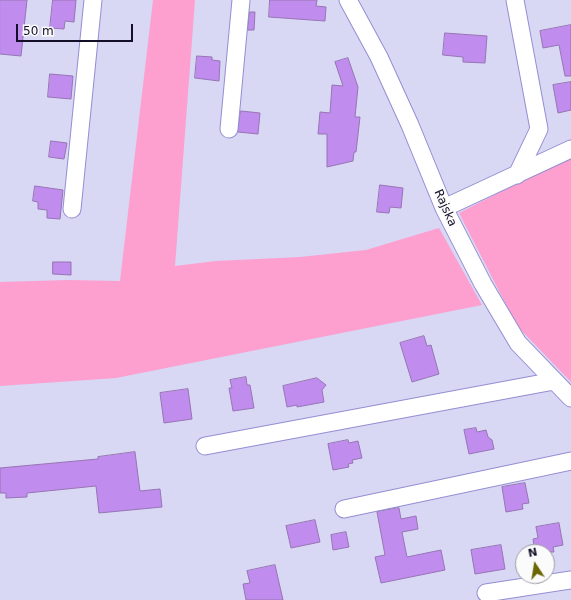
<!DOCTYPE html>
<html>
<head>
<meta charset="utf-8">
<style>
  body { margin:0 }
  #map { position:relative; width:571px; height:600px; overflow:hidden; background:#d8d7f4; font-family:"DejaVu Sans",sans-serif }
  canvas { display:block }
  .north { position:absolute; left:515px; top:544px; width:40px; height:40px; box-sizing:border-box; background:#fbfbfb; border:1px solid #9e9da7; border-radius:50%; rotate:348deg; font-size:11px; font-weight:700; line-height:16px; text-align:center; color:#130f28 }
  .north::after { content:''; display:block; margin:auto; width:14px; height:18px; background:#6b6801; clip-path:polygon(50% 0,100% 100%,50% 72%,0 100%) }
  .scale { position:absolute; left:16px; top:24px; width:117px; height:18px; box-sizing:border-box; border:2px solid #130f28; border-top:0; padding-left:5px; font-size:12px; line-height:14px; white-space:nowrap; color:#130f28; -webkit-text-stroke:3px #fbfbfb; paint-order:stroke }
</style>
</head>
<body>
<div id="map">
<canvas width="571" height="600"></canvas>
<div class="north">N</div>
<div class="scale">50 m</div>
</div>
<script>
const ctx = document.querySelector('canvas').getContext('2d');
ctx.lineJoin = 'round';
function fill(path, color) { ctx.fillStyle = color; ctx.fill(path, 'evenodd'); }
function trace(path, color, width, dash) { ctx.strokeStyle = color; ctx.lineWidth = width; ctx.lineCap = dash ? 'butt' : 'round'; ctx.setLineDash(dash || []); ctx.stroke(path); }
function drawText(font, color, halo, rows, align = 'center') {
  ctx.font = font + ' "DejaVu Sans",sans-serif'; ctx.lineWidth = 4; ctx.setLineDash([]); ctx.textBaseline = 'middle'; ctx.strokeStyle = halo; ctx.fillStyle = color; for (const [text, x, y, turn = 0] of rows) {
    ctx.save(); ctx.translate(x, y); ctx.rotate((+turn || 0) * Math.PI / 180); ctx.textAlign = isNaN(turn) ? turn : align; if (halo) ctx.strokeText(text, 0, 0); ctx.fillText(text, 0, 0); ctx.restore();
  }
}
fill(new Path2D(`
  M153,0H195L175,266L216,261L300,257L366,250L439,228L482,305L116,378L0,386V282L68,280L120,281Z
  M571,156V382L517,326L459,213Z`), '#fd9fcf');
const building = new Path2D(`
  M0,0H27L21,56L0,54Z
  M53,0H76L74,22L65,21L64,29L50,28Z
  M270,0H317L316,6L326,7L325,21L269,17Z
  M250,12H255L254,30H248Z
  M571,25V76H565L559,45L543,48L540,31Z
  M445,33L487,36L485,63L463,62V57L443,55Z
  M197,56L212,57V60L220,61L219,81L195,78Z
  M348,58L358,87L355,117H360L356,152H354L353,161L327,167V134H318L320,112L330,113L332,85L343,86L335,62Z
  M50,74L73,76L71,99L48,97Z
  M571,82V110L558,113L553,85Z
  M241,111L260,113L258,134L238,132Z
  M51,141L67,143L64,159L49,157Z
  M380,185L403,188L401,208L390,207L389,213L377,212Z
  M35,186L63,190L60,219L47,218V210L38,209V202L33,201Z
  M53,262H71V275L53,274Z
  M424,336L427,346L431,345L439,374L412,382L400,343Z
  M246,377L247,385H250L254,408L233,411L229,388H232L230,380Z
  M317,378L326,385L322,390L324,402L297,407V405L287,407L283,386Z
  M188,389L192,419L164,423L160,393Z
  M476,428L477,432L486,430L488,437L492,440L494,449L469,454L464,430Z
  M348,440L349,443L358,441L362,458L352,460L353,463L348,464L349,467L333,470L328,444Z
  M135,452L140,491L160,489L162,507L99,513L96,486L27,493V497L6,498V493H0V468L98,459V457Z
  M525,483L529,503L522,504L523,509L506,512L502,487Z
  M399,508L401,519L416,516L418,529L402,532L407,557L441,550L445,570L381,583L375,557L385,555L377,512Z
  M315,520L320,542L291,548L286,526Z
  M559,523L563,545L553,547L554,552H535L533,539L538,538L536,527Z
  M346,532L349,547L333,550L331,535Z
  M501,545L505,569L475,574L471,550Z
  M275,565L283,600H246L243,584L250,583L247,571Z`);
fill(building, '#c08ced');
trace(building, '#9675b4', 1);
const minor = new Path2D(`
  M348,0L379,57L410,125L444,208L483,284L518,343L571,398
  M515,0L539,129L517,175
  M229,129L241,0
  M444,208L571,149
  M72,209L93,0
  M205,446L554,381
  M344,509L571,461
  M486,593L571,580`);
trace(minor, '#948ed2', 19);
trace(minor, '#fff', 17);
drawText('12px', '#130f28', '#fbfbfb', [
  ["Rajska",445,208,66]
]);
</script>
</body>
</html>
